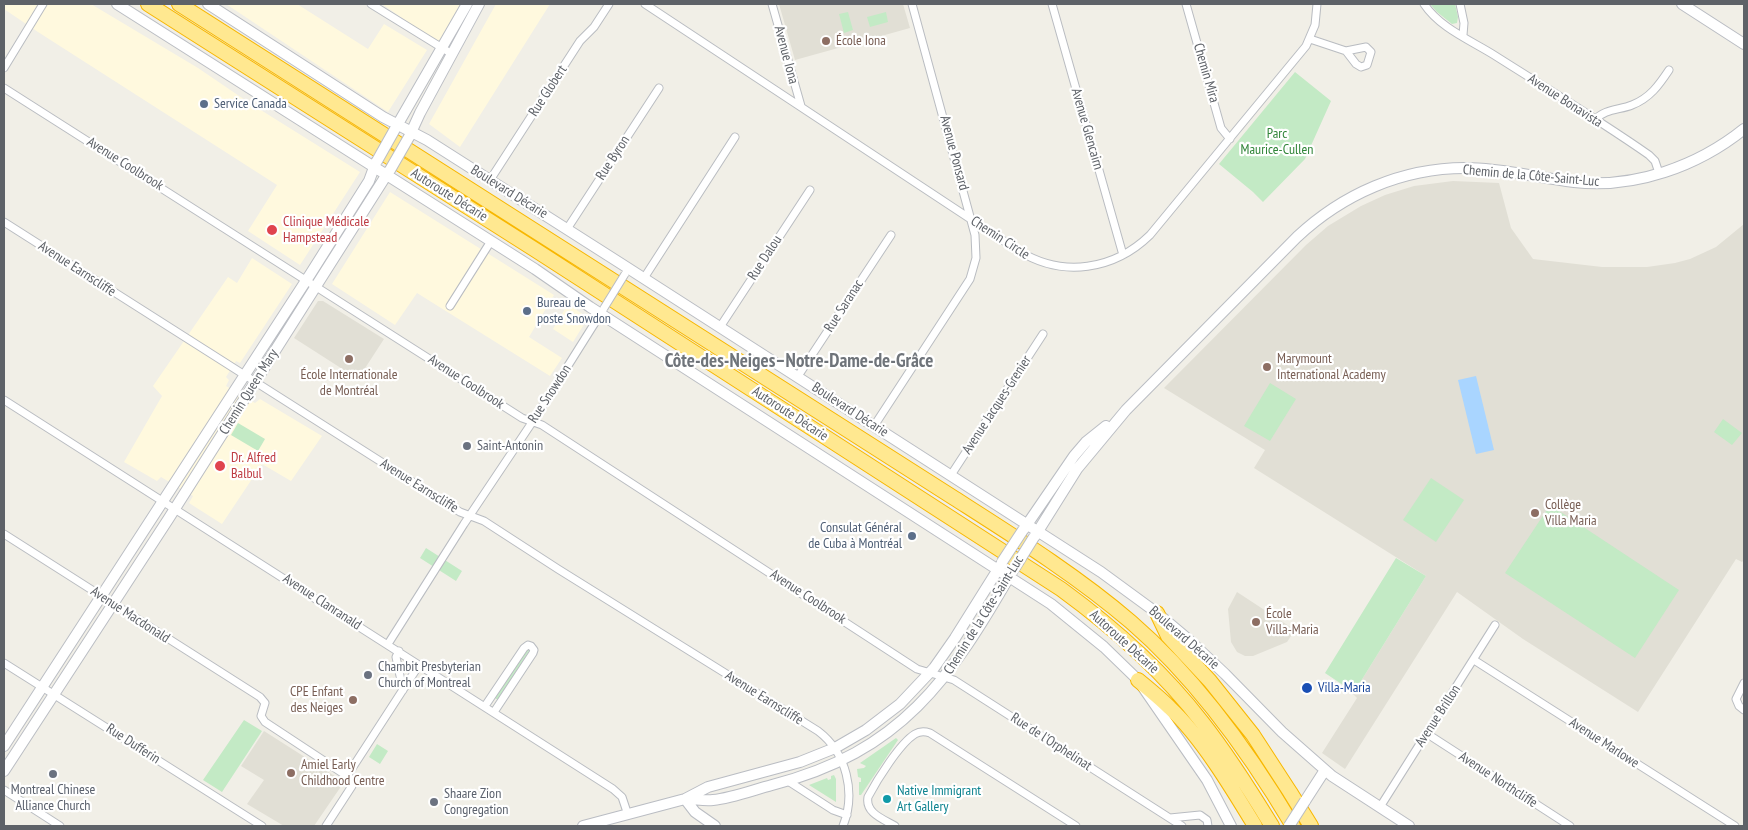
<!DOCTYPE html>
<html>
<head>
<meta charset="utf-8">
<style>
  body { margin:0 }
  #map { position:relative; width:1748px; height:830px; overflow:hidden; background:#f1efe7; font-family:"PT Sans Narrow",sans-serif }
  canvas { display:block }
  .frame { position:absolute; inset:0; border:5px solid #5e6268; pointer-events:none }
</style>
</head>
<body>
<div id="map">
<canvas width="1748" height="830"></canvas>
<div class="frame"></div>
</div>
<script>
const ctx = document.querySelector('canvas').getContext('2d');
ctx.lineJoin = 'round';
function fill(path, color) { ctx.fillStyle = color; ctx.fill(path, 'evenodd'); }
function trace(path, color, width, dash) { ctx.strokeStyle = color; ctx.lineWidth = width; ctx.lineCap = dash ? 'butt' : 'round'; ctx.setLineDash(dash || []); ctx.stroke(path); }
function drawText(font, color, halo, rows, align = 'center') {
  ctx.font = font + ' "PT Sans Narrow",sans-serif'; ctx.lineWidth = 4.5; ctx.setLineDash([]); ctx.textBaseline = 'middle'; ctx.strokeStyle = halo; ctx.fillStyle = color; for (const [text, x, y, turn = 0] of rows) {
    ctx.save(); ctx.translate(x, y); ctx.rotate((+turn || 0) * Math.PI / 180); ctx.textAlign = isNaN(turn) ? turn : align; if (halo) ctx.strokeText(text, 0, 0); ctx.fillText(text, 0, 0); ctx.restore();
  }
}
fill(new Path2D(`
  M4,4H91L198,68L248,102L360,172L300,265L248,231L277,185L38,32L4,9Z
  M226,4H297L368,49L384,24L427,50L388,112Z
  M382,4H461L438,43Z
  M496,4H550L460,147L429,124Z
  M390,192L554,295L529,337L562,358L550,376L417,293L395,325L332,284Z
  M252,258L292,284L240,363L236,361L226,377L229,380L226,386L255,403L260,399L322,436L291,481L262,464L222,524L189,503L193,496L161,477L157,481L124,462L162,396L153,386L228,277L237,283Z
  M568,304L588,318L573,342L553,329Z`), '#fff9de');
fill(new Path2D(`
  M779,4H903L910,28L795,60Z
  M1453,181L1499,183L1511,228L1533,259L1602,267H1647L1675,263L1690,259L1716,247L1744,224V560L1742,562L1736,559L1638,712L1523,639L1457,592L1345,769L1322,753L1357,698L1353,694L1426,576L1254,468L1265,450L1164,388L1306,245L1328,226L1361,206L1385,195L1414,186Z
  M318,301H323L384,339L358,379L294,338Z
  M1237,592L1295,630L1287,642L1253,656H1245L1237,652L1231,642L1228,609Z
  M264,731L344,782L314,826H284L247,804L264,780L241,766Z`), '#e1dfd5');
fill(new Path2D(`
  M1430,4H1455L1458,17L1457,23L1452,24L1437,12Z
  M848,12L853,30L844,33L839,14Z
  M886,12L888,22L870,27L867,17Z
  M1295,72L1331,101L1305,159L1263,202L1253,192L1219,164Z
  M1270,383L1296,399L1270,441L1244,426Z
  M1723,419L1742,433L1732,445L1714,432Z
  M238,423L265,439L258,451L231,435Z
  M1431,478L1464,500L1436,542L1403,520Z
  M1550,505L1679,590L1635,658L1505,573Z
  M426,548L462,571L456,581L420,558Z
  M1396,558L1426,576L1353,694L1343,685L1325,673Z
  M526,648H529V651L499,699H496L495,697Z
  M244,720L262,731L222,792L203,780Z
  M896,738L898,740L861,795H859V782H861V778L858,777L857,769L864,768L866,766L860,763Z
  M377,744L388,751L380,764L369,757Z
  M834,775L836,779V802L809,785L827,778L828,780L831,779V776Z`), '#c3eac5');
fill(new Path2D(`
  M1476,376L1494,450L1476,454L1458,380Z`), '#a9d5ff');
const street = new Path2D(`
  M371,4L452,54
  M645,4L1019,251C1063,278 1114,270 1150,235L1306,46L1315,25L1317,4
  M772,4L801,106
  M1052,4L1123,255
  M1186,4L1221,128L1230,139
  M1424,4C1440,28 1470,40 1494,55C1546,88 1599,120 1649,155L1655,161L1659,173
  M1460,4L1464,23L1463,35
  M1310,39L1346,51L1356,64L1361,67L1367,65L1371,52L1366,47L1346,51
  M4,68L43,4
  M4,88L522,418L542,425L917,669L954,680L1182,826
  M1595,120C1604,109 1620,110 1632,105C1650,98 1659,85 1669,70
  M490,180L580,41L594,27L609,4
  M4,222L460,512L484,521L558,569L818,731C847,753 856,793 843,826
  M567,229L659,88
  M644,278L735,137
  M450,306L491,241
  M720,327L810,190
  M798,376L891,235
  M4,400L613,789L622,797L628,815
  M874,426L970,279L976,258L975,235L912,4
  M951,475L1043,334
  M4,534L260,697L265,703L261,716L265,722L350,778L352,782V786L326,826
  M388,644L464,524L537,415L603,310
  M399,651L396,657L403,690
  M1474,660L1735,826
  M4,663L262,826
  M1744,683L1736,699L1739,706L1744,710
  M485,706L524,648L528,645L531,646L534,650L533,653L494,712
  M1426,733L1570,826
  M347,776L419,665
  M788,781L833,810L847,815
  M4,790L60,826
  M1380,807L1495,625
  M1170,818L1200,815L1207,820L1208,826
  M895,826C883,819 865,813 868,797C877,780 900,743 915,734C920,731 924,731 930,733L1076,826`);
const secondary = new Path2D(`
  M117,4L535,269L590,307L1051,604L1104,647L1138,680L1207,780L1231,826
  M208,4L383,117L427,140L620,263L1101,572L1157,613L1188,639L1225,674L1282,732L1332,776L1409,826
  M1682,4L1744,44
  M395,129L467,4
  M409,137L420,113L479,4
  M1024,529L1074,456L1086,442L1106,426
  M1035,536L1077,469L1126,410L1297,237C1343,194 1402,168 1465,168C1502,168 1538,178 1574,182C1635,189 1698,166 1744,129
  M4,746L311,273L369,181L376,162
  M4,771L169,518L389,171
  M685,799L695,812L715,826
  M686,799C695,799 704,801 713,800C732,798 753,790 772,785C901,752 950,680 1013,570
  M1305,801L1325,770
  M583,826L685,799L708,787L800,762L835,748L866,730L900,704L934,668L955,638L1002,563`);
const highway = new Path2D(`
  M148,4L537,251L1061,589C1113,627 1162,670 1202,722C1228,755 1250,790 1272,826
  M179,4L954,498C1015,537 1076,575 1131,622C1197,679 1249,752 1293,826
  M1157,613L1168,636L1210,681L1253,735L1290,792L1311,826
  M1138,680C1149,689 1160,698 1170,708C1202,738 1232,788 1255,826`);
trace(street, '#b9bcc1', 9);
trace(secondary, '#babdc3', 12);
trace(highway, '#f8b700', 16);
trace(street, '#fff', 7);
trace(secondary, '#fff', 10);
trace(highway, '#ffe890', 14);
const streetBridge = new Path2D(`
  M604,308L625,274`);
const secondaryBridge = new Path2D(`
  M377,161L395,129
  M390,170L409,137
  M1002,562L1023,530
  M1014,569L1034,537
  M1289,826L1305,801`);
trace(streetBridge, '#b9bcc1', 9, []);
trace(secondaryBridge, '#babdc3', 12, []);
trace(streetBridge, '#fff', 7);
trace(secondaryBridge, '#fff', 10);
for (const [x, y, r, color] of [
  [826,41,5,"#8d6e63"],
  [204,104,5,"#5c6f8a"],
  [272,230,6,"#e0444e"],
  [527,311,5,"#5c6f8a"],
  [349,359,5,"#8d6e63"],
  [1267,367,5,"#8d6e63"],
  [467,446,5,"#6b7280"],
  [220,466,6,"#e0444e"],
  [1535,513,5,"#8d6e63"],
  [912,536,5,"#5c6f8a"],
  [1256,622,5,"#8d6e63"],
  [368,675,5,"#6b7280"],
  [1307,688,6,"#1a4fb4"],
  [353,700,5,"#8d6e63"],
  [291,773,5,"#8d6e63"],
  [53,774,5,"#6b7280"],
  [887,799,5,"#0f9aa8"],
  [434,802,5,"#6b7280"]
]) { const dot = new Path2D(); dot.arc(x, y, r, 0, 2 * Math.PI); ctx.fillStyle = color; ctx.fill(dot); trace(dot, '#fff', 2); }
drawText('14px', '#785e54', '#fff', [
  ["École Iona",836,41],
  ["Marymount",1277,359],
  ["International Academy",1277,375],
  ["École Internationale",349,375,"center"],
  ["de Montréal",349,391,"center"],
  ["Collège",1545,505],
  ["Villa Maria",1545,521],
  ["École",1266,614],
  ["Villa-Maria",1266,630],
  ["CPE Enfant",343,692,"right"],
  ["des Neiges",343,708,"right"],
  ["Amiel Early",301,765],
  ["Childhood Centre",301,781]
], 'left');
drawText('14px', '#5e6268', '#fff', [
  ["Avenue Iona",786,55,75],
  ["Chemin Mira",1206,73,74],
  ["Rue Globert",548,91,-57],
  ["Avenue Bonavista",1565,101,33],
  ["Avenue Glencairn",1087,129,74],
  ["Avenue Ponsard",954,153,75],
  ["Rue Byron",613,158,-57],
  ["Avenue Coolbrook",125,164,32],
  ["Chemin de la Côte-Saint-Luc",1531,176,5],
  ["Boulevard Décarie",509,192,32],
  ["Autoroute Décarie",449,195,32],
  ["Chemin Circle",1000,238,33],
  ["Rue Dalou",765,258,-57],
  ["Avenue Earnscliffe",77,269,33],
  ["Rue Saranac",844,306,-57],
  ["Avenue Coolbrook",466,382,33],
  ["Chemin Queen Mary",249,392,-58],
  ["Rue Snowdon",550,394,-57],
  ["Avenue Jacques-Grenier",997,405,-57],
  ["Boulevard Décarie",850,410,33],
  ["Autoroute Décarie",790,414,33],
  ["Avenue Earnscliffe",419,486,32],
  ["Avenue Coolbrook",808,597,33],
  ["Avenue Clanranald",322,602,33],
  ["Avenue Macdonald",130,615,33],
  ["Chemin de la Côte-Saint-Luc",984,615,-58],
  ["Boulevard Décarie",1184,638,41],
  ["Autoroute Décarie",1124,642,42],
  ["Avenue Earnscliffe",764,698,32],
  ["Avenue Brillon",1438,716,-57],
  ["Rue de l'Orphelinat",1051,742,33],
  ["Avenue Marlowe",1604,743,33],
  ["Rue Dufferin",133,744,33],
  ["Avenue Northcliffe",1498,780,33]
]);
drawText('14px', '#4e5e75', '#fff', [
  ["Service Canada",214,104],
  ["Bureau de",537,303],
  ["poste Snowdon",537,319],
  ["Consulat Général",902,528,"right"],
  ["de Cuba à Montréal",902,544,"right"]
], 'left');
drawText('14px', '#308538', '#fff', [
  ["Parc",1277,134],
  ["Maurice-Cullen",1277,150]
]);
drawText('14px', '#be3a42', '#fff', [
  ["Clinique Médicale",283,222],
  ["Hampstead",283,238],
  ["Dr. Alfred",231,458],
  ["Balbul",231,474]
], 'left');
drawText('14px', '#5b616d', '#fff', [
  ["Saint-Antonin",477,446],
  ["Chambit Presbyterian",378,667],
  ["Church of Montreal",378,683],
  ["Montreal Chinese",53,790,"center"],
  ["Alliance Church",53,806,"center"],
  ["Shaare Zion",444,794],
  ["Congregation",444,810]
], 'left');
drawText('14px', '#164399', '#fff', [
  ["Villa-Maria",1318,688]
], 'left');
drawText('14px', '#0d838f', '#fff', [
  ["Native Immigrant",897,791],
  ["Art Gallery",897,807]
], 'left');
drawText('bold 19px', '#6f747a', '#fff', [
  ["Côte-des-Neiges–Notre-Dame-de-Grâce",799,362]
]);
</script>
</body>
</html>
